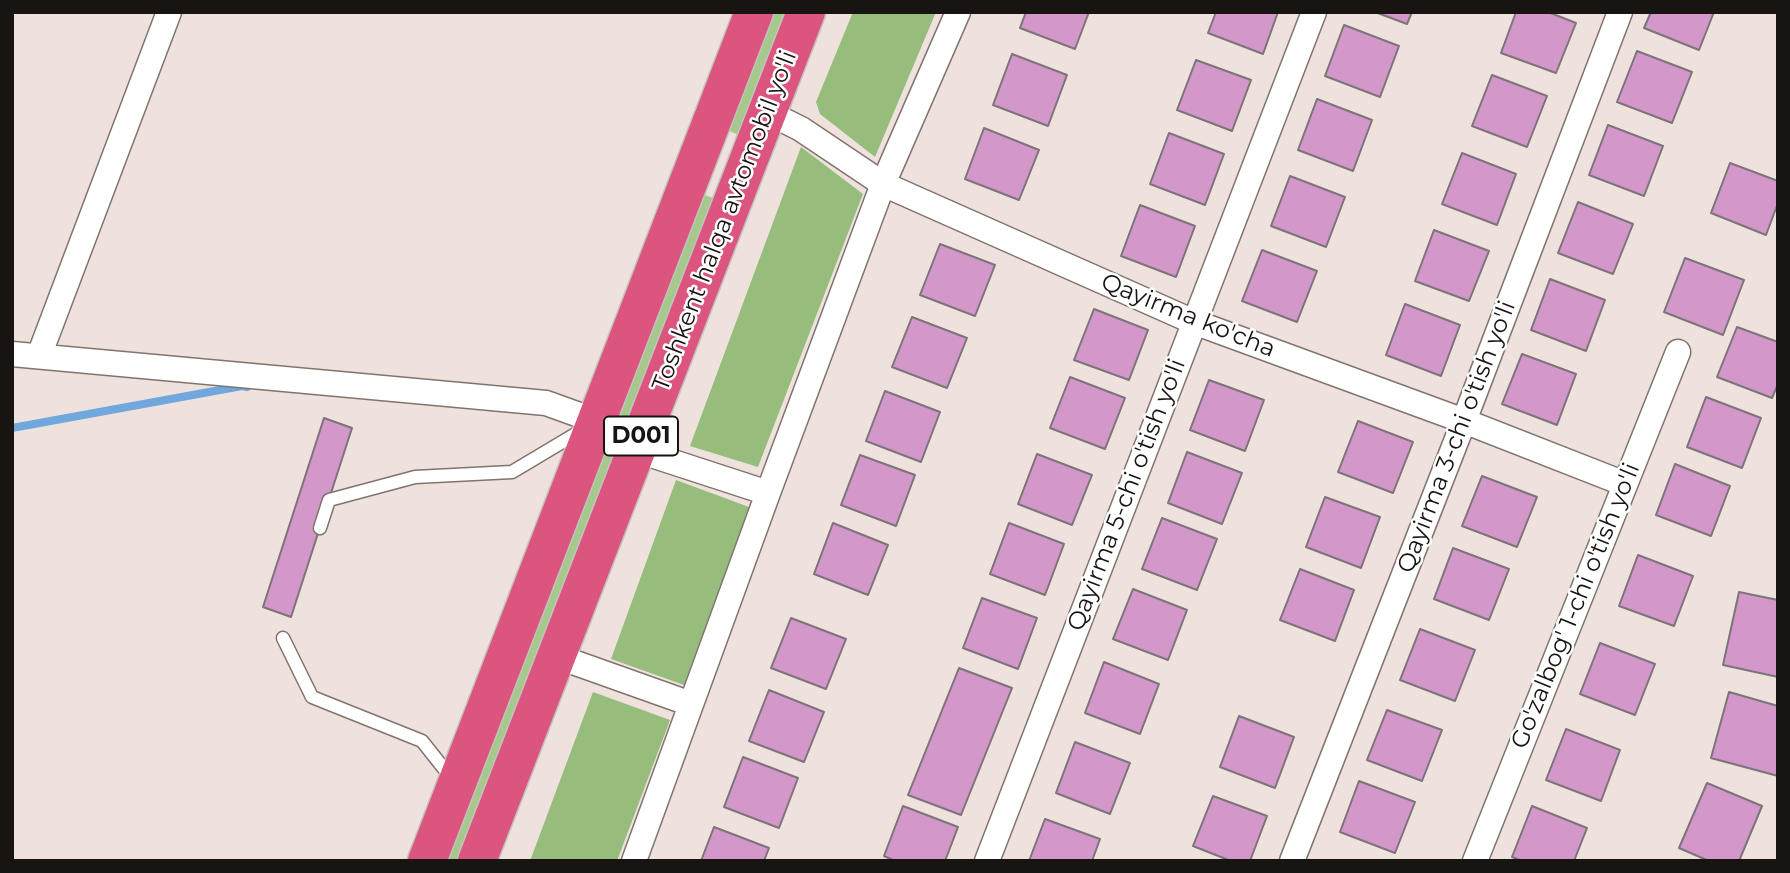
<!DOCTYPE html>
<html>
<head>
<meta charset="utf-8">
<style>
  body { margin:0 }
  #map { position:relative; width:1790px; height:873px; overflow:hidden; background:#efe1dc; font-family:Montserrat,sans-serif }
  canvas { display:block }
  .frame { position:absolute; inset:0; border:14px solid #181412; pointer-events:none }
</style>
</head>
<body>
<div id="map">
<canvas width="1790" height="873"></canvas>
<div class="frame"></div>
</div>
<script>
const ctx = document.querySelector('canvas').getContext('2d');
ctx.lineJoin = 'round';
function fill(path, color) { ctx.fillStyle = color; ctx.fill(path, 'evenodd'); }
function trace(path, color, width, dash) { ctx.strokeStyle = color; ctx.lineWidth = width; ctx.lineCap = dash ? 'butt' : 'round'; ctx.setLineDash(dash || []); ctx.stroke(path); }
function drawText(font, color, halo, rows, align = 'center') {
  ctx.font = font + ' Montserrat,sans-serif'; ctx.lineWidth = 5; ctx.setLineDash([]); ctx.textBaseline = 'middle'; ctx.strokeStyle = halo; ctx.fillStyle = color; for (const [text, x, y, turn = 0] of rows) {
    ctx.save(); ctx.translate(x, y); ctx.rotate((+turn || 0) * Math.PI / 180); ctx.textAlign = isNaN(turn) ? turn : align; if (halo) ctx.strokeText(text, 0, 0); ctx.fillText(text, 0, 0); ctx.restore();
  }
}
fill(new Path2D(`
  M772,12H789L741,136L727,130Z
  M699,193L719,200L465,861H443Z`), '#a4c98a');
fill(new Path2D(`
  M853,12H936L875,157L820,114L816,102Z
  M801,147L863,194L758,467L690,446Z
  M676,480L749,507L684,685L611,659Z
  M593,692L670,720L617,861H530Z`), '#97bd7c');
trace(new Path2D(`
  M12,428L242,386L247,387`), '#70a8de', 8);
const building = new Path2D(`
  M1026,12H1089L1075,49L1020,28Z
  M1216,12H1278L1263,54L1208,33Z
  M1375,12H1412L1407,24Z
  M1516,12H1548L1576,23L1556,73L1501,53Z
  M1651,12H1714L1699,50L1644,28Z
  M1344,25L1399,46L1380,97L1325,76Z
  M1637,51L1692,72L1672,123L1617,102Z
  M1012,54L1067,75L1048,126L993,105Z
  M1196,60L1251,80L1232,131L1177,110Z
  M1492,75L1547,96L1527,147L1472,126Z
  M1317,99L1372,120L1353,171L1298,150Z
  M1608,125L1663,146L1644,196L1589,175Z
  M984,128L1039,150L1019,200L965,179Z
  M1169,133L1224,154L1205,205L1150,184Z
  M1462,153L1516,174L1497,225L1442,204Z
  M1730,163L1778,181V203L1766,235L1711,213Z
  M1290,176L1345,197L1326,247L1271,226Z
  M1578,202L1633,224L1613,274L1558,253Z
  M1140,205L1195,226L1176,277L1121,256Z
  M1434,230L1489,251L1469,301L1415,281Z
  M940,244L995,265L975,316L920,295Z
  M1262,250L1317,271L1297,322L1242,301Z
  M1685,258L1744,280L1723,335L1664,312Z
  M1550,279L1605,300L1586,351L1531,330Z
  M1405,304L1460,325L1441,376L1386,355Z
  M1094,309L1148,330L1129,380L1074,360Z
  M912,317L967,338L947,388L892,367Z
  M1737,327L1778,342V384L1772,398L1717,377Z
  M1522,354L1576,374L1557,425L1502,404Z
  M1070,377L1125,398L1105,449L1050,428Z
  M1209,380L1264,400L1245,451L1190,430Z
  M885,391L940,412L921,462L866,441Z
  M1706,397L1761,418L1742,468L1687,447Z
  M324,418L352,428L291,617L263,607Z
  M1358,421L1413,442L1393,493L1338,472Z
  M1187,452L1242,473L1222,524L1168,503Z
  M1037,454L1092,475L1072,525L1018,504Z
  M860,455L915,475L896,526L841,505Z
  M1675,464L1730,486L1711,536L1656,515Z
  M1482,476L1537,497L1517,547L1462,526Z
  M1325,497L1380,517L1361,568L1306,547Z
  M1162,518L1217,539L1197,590L1142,569Z
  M833,523L888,545L868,595L814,574Z
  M1009,523L1064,544L1045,595L990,574Z
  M1453,548L1509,569L1489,620L1434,599Z
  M1638,555L1693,576L1674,626L1619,606Z
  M1300,569L1354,590L1335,641L1280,620Z
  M1133,589L1187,610L1168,660L1113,639Z
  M1739,592L1778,600V677L1723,665Z
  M982,598L1037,618L1018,669L963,648Z
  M791,618L846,639L826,689L771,668Z
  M1420,629L1475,650L1455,701L1400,680Z
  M1600,643L1655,664L1635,715L1580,694Z
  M1104,662L1159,684L1140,734L1085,713Z
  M959,668L1012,688L961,815L908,795Z
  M769,690L824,712L804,762L749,741Z
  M1729,692L1778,706V776L1711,758Z
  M1387,710L1442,730L1422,781L1367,760Z
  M1239,716L1294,737L1275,788L1220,767Z
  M1566,729L1620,750L1601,801L1546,780Z
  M1075,742L1130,763L1110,814L1056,793Z
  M743,757L798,778L779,828L724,807Z
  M1359,781L1415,802L1395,853L1340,832Z
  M1707,783L1762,806L1739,861H1709L1679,848Z
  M1213,796L1267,816L1250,861H1231L1193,846Z
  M903,806L958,827L945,861H895L884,856Z
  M1532,806L1587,828L1574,861H1522L1512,857Z
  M1045,819L1100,839L1092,861H1029Z
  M714,827L769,848L764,861H701Z`);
fill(building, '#d397ca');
trace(building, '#7c737b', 2);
const lane = new Path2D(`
  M320,528L329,500L415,477L512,472L584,429
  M283,638L312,697L422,741L453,780`);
const street = new Path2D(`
  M767,112L801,129L883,184L1194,322L1464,421L1625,484
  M12,354L546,403L596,421
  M39,356L169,12
  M636,450L768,493
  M556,656L691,704
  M634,861L768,493L883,184L958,12
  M987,861L1314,12
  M1292,861L1464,421L1620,12
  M1475,861L1678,352`);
const highway = new Path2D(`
  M427,861L754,12
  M477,861L806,12`);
trace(lane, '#80746f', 15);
trace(street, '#80746f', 27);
trace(highway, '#c3c2c1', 41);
trace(lane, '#fff', 12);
trace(street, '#fff', 24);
trace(highway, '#dc557e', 38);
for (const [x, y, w] of [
  [641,436,74]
]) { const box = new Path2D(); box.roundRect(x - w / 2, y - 19.5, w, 39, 5); ctx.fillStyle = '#fff'; ctx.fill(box); trace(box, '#181412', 2); }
drawText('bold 23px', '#181412', null, [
  ["D001",641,436]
]);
drawText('24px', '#181412', '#fff', [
  ["Toshkent halqa avtomobil yo'li",725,221,-69],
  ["Qayirma ko'cha",1188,316,22],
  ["Qayirma 3-chi o'tish yo'li",1457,437,-69],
  ["Qayirma 5-chi o'tish yo'li",1127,495,-69],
  ["Go'zalbog' 1-chi o'tish yo'li",1576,606,-68]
]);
</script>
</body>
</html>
